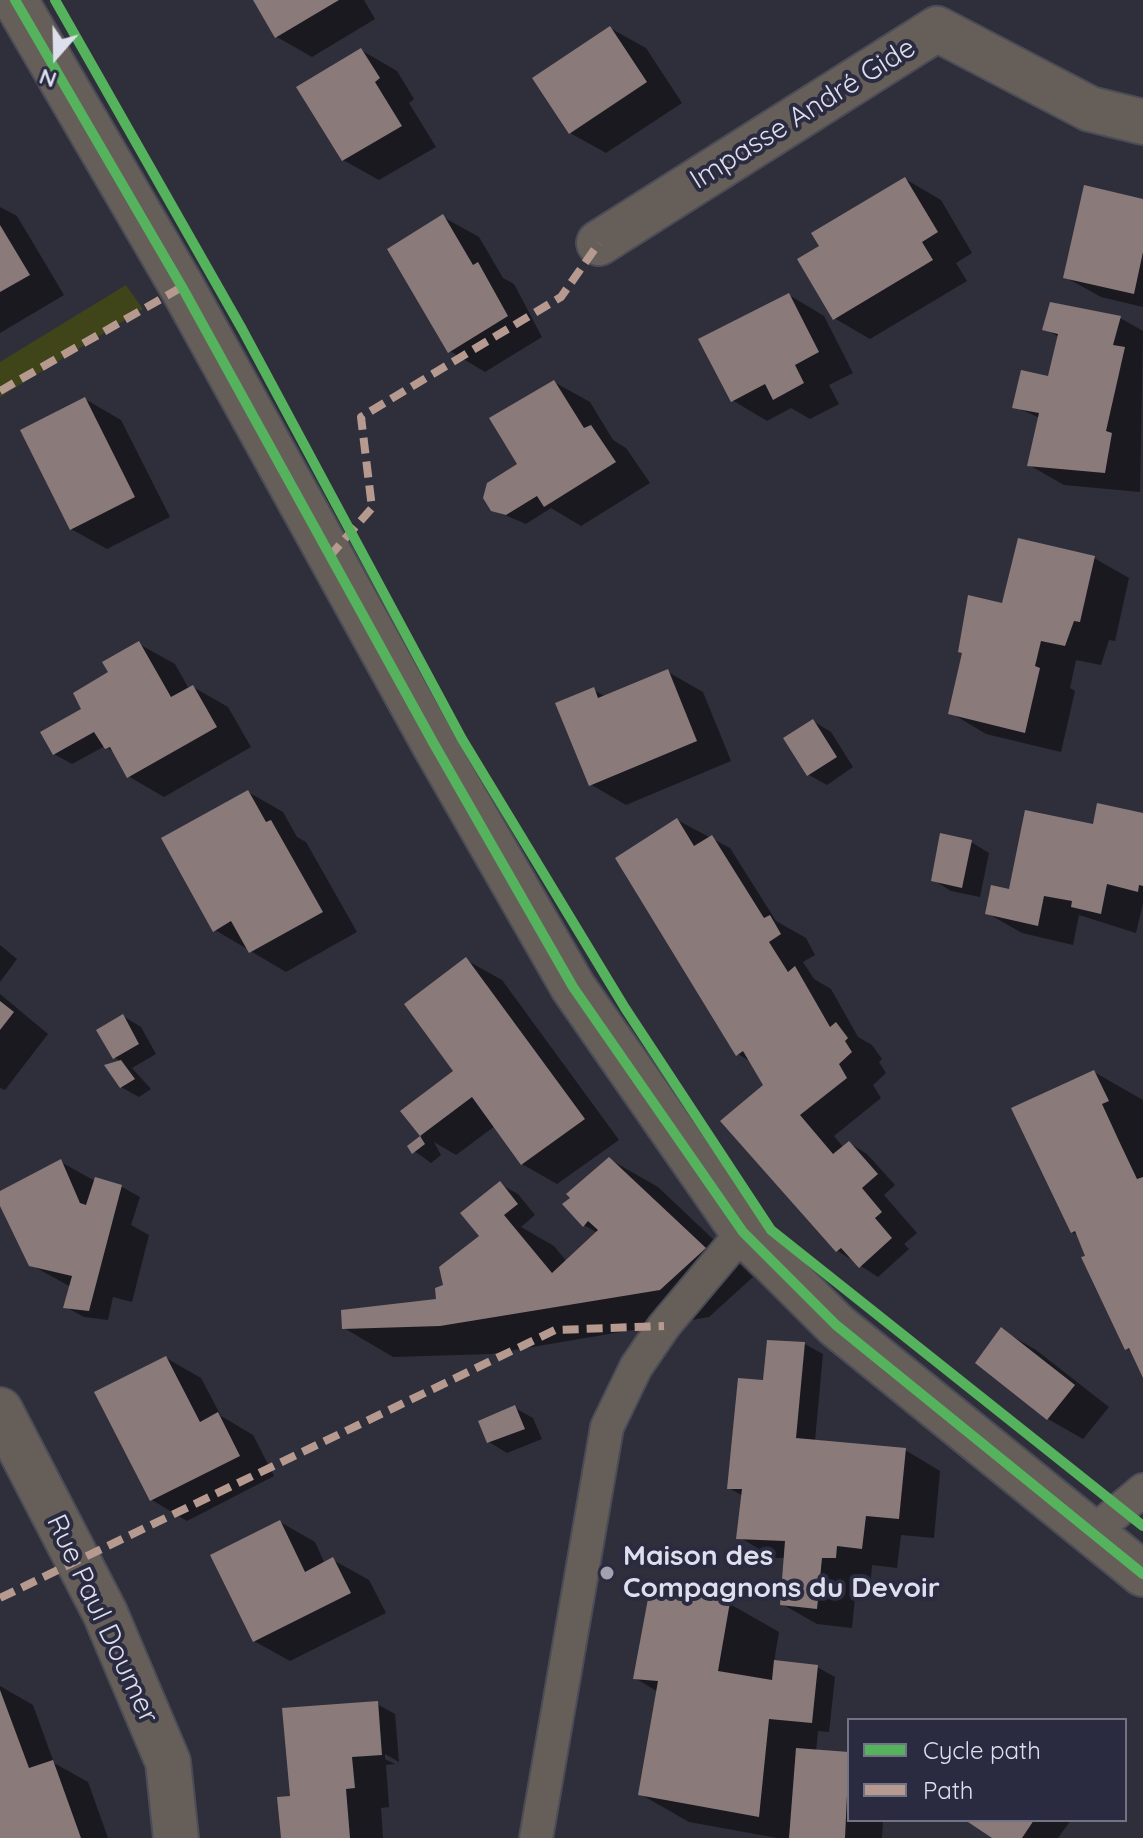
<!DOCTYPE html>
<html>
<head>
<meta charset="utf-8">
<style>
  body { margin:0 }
  #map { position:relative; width:1143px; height:1838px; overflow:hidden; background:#2f2f3b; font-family:Quicksand,sans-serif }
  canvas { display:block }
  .legend { position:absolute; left:847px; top:1718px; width:280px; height:104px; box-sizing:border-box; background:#2a2b40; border:2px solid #727385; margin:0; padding:10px 14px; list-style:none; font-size:24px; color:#dedfed }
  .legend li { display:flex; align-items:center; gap:16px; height:40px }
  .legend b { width:40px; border:2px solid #727385 }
  .north { position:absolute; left:16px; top:16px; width:80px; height:80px; -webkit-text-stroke:6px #2a2b40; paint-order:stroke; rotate:200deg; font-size:22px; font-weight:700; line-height:32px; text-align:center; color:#dedfed }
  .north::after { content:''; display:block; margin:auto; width:28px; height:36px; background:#dedfed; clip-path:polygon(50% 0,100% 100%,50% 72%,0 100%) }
</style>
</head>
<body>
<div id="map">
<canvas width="1143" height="1838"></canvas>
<ul class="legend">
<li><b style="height:10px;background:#56b35d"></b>Cycle path</li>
<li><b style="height:10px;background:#b69a8f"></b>Path</li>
</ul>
<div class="north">N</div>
</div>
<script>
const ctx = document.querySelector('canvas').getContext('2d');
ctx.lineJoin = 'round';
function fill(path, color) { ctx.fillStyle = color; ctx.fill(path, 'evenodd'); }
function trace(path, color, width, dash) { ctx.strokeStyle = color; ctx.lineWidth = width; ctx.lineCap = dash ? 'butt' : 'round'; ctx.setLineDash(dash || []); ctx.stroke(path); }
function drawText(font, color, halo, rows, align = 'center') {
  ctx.font = font + ' Quicksand,sans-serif'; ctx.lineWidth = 8; ctx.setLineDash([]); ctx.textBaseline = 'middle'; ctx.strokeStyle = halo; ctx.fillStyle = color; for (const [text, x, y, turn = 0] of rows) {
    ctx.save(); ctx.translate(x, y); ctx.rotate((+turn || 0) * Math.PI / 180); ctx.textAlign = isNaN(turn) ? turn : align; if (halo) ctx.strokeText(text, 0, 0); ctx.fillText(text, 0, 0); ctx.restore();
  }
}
fill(new Path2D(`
  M126,285L143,309L0,397V362Z`), '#3f4519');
fill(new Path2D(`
  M255,0H364L375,19L312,57L277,37Z
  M610,28L646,48L682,103L606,153L570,133Z
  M361,50L397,71L414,99L409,103L436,147L379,180L343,160Z
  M905,179L941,200L972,253L956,263L967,281L870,339L834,318L822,246Z
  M1143,201V307L1101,297L1065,277Z
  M0,207L17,216L64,295L0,333Z
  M443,217L479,237L503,278L514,284L542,337L485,372L450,351Z
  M789,295L824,316L853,373L829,385L839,404L810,419L791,408L767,421L732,400Z
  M1120,318L1143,331L1140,492L1064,485L1029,465L1040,418L1015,407L1049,379L1059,337L1045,329Z
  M554,382L590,402L613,440L626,448L650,483L581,526L551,508L526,524L493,510L517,466Z
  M85,399L121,420L170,517L107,549L71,529Z
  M1094,558L1129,578L1115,641L1109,640L1101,665L1076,660L1070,688L1075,691L1061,752L986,734L951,713L1003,605Z
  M139,644L175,664L189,689L193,687L228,707L251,747L164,797L128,776L115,753L105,746L72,764L54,754L81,711Z
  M668,672L703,692L731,761L626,805L590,784L594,690L606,697Z
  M813,721L831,732L853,767L827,785L809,775Z
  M248,792L283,812L297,837L306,842L357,932L286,972L215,930Z
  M1143,814V903L1136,933L1079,915L1073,945L1022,933L987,913L1095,826Z
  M677,820L730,848L776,921L806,938L815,955L803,962L814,979L831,989L858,1037L872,1045L882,1059L879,1062L886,1073L873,1085L881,1098L834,1136L844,1148L849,1143L867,1154L895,1185L884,1195L917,1233L904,1244L909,1249L878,1277L838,1251L765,1085L753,1063L738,1054Z
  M971,842L989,853L980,897L951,891L933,880Z
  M0,945L17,959L0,982Z
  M466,960L502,980L619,1140L557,1184L522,1164L495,1126L456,1155L434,1142L441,1155L431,1163L409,1147L422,1136L402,1111L456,1071Z
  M0,994L48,1034L5,1090L0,1088Z
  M123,1016L141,1027L156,1054L132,1068L151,1089L139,1097L121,1087V1062L114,1057Z
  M1094,1072L1143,1100V1373L1133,1352L1126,1348L1079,1236L1072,1232Z
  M609,1159L658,1187L753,1277L709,1317L491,1354L393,1357L344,1328L438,1301L481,1236L500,1184L518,1194L535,1215L521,1227L554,1246L567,1262L598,1233L584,1225Z
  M61,1162L95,1181L122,1187L140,1197L131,1225L149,1235L132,1302L113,1297L108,1320L84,1317L66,1307L71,1287L31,1265L0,1201V1194Z
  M1001,1330L1036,1350L1109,1407L1083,1439L1048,1419Z
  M805,1344L823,1354L815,1440L905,1450L940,1471L934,1538L901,1535L897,1568L872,1565L871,1578L857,1577L852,1628L817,1624L782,1604L786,1558H774L739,1537L743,1496L729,1488L765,1383Z
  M166,1358L201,1378L221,1416L253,1435L274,1476L187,1521L152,1500Z
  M515,1408L533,1418L542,1439L507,1453L489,1442Z
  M280,1522L315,1542L325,1564L333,1560L369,1580L386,1613L290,1661L254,1641Z
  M652,1590L730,1604L779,1632L774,1662L817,1667L835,1677L829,1732L818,1731L816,1752L849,1754V1820H883L882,1838H777L689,1822L640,1794L658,1692L635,1678Z
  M0,1686L33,1705L54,1763L88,1782L108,1838H0Z
  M377,1704L395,1714L399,1762L385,1754V1759L395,1764L386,1765L389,1807L381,1808L383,1838H283L293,1797Z
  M971,1820H1071L1058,1838H995Z`), '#0007');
fill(new Path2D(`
  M253,0H339L275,38Z
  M610,26L647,82L569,134L532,78Z
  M361,48L380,78L375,82L402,126L342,161L296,87Z
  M905,177L938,232L922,242L933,260L833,320L797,259L819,246L811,233Z
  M1084,185L1143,199V252L1134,294L1063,278Z
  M443,214L473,265L478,262L508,316L448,353L387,249Z
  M0,225L30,275L0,292Z
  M789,293L819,352L795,365L804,383L773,400L765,384L731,402L698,339Z
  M1050,302L1121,316L1113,345L1125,347L1106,431L1112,433L1105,473L1027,466L1039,413L1012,408L1021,370L1048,376L1058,334L1042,330Z
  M554,380L584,428L591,425L616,462L544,507L537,496L506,515L491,511L483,498L487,483L517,464L489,418Z
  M85,397L135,497L70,530L20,430Z
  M1018,538L1095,556L1080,622L1074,621L1065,646L1041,641L1035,666L1040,668L1025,733L948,714L962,653L958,652L968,595L1002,603Z
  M139,641L171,697L193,685L217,727L127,778L110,747L105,749L94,732L53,755L40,732L81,709L73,693L108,672L102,662Z
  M668,669L697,741L589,786L555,703L594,687L598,698Z
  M813,719L837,757L807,776L783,738Z
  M248,790L266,822L271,820L323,912L249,953L231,921L213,932L161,838Z
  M1097,803L1143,813V886L1139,885L1138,892L1107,884L1101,914L1071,907L1072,901L1044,896L1038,926L985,914L991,885L1009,889L1025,810L1093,824Z
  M677,818L694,846L712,835L764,918L770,915L781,934L769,942L788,972L795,966L830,1027L836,1022L848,1038L845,1041L852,1052L839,1064L847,1078L800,1115L833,1154L849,1141L878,1174L862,1188L882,1212L875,1218L892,1238L859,1268L841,1248L836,1252L720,1121L763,1085L743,1051L736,1056L615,858Z
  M940,833L972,840L962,888L931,881Z
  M466,957L585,1119L521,1165L472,1097L420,1136L400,1111L453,1071L404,1004Z
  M0,1001L14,1012L0,1030Z
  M123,1014L139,1044L113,1059L96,1030Z
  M121,1060L135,1079L120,1088L104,1065Z
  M1094,1070L1109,1101L1102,1104L1119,1141L1137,1179L1143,1177V1378L1129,1348L1125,1350L1081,1257L1085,1256L1075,1231L1071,1233L1011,1108Z
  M420,1136L425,1144L412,1154L407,1146Z
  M609,1157L706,1248L660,1290L440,1326L342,1329L341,1310L436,1299L435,1288L443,1285L439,1267L479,1236L460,1213L500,1181L518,1204L504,1215L552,1273L598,1230L588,1221L583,1227L562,1204L570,1198L566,1194Z
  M61,1159L80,1203L86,1205L95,1177L122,1185L89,1311L63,1308L72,1276L29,1266L0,1206V1191Z
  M1001,1327L1075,1385L1047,1420L975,1363Z
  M767,1340L805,1342L796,1438L906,1448L899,1519L866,1516L862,1549L837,1546L836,1558H822L817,1609L780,1605L785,1541L736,1539L742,1489H727L738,1378L763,1380Z
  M166,1356L200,1422L218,1412L240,1456L150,1501L94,1392Z
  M515,1405L525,1429L487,1443L478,1421Z
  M280,1520L305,1572L333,1557L351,1593L253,1642L210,1555Z
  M650,1588L730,1602L718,1671L772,1680L774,1660L818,1665L812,1723L769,1719L759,1817L638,1795L658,1681L633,1679Z
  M0,1690L29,1768L53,1760L81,1838H0Z
  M378,1701L382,1755L352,1757L355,1788L346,1789L350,1838H281L277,1797L290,1796L282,1708Z
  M796,1748L849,1752L845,1838H789Z
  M965,1820H1034L1022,1838H992Z`), '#8b7a7a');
const service = new Path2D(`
  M1092,1533L1143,1490
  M536,1838L607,1427L636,1367L664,1326L743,1232`);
const minor = new Path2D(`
  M599,243L937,29L1090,109L1143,122
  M0,1410L105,1613L168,1762L176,1838`);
const tertiary = new Path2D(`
  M15,0L182,287L434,744L573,987L743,1232L836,1325L1143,1574`);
trace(service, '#4c4c57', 36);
trace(minor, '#4c4c57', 48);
trace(tertiary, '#4c4c57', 48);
trace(service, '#665f59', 32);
trace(minor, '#665f59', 44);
trace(tertiary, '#665f59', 44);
trace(new Path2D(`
  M0,391L182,287
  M329,557L372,508L361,417L561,297L599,243
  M0,1598L555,1330L664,1326`), '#b69a8f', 8, [16, 8]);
trace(new Path2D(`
  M15,0L182,287L434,744L573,987L743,1232L836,1325L1143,1574
  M55,0L242,329L462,739L625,1008L771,1230L1143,1526`), '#56b35d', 10);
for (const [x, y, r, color] of [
  [607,1573,8,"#a1a1af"]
]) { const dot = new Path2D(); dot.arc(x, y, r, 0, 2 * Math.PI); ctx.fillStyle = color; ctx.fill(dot); trace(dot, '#2a2b40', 3); }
drawText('28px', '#dedfed', '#2a2b40', [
  ["Impasse André Gide",803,114,-32],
  ["Rue Paul Doumer",102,1619,65]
]);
drawText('bold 28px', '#dedfed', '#2a2b40', [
  ["Maison des",623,1557],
  ["Compagnons du Devoir",623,1589]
], 'left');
</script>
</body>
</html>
